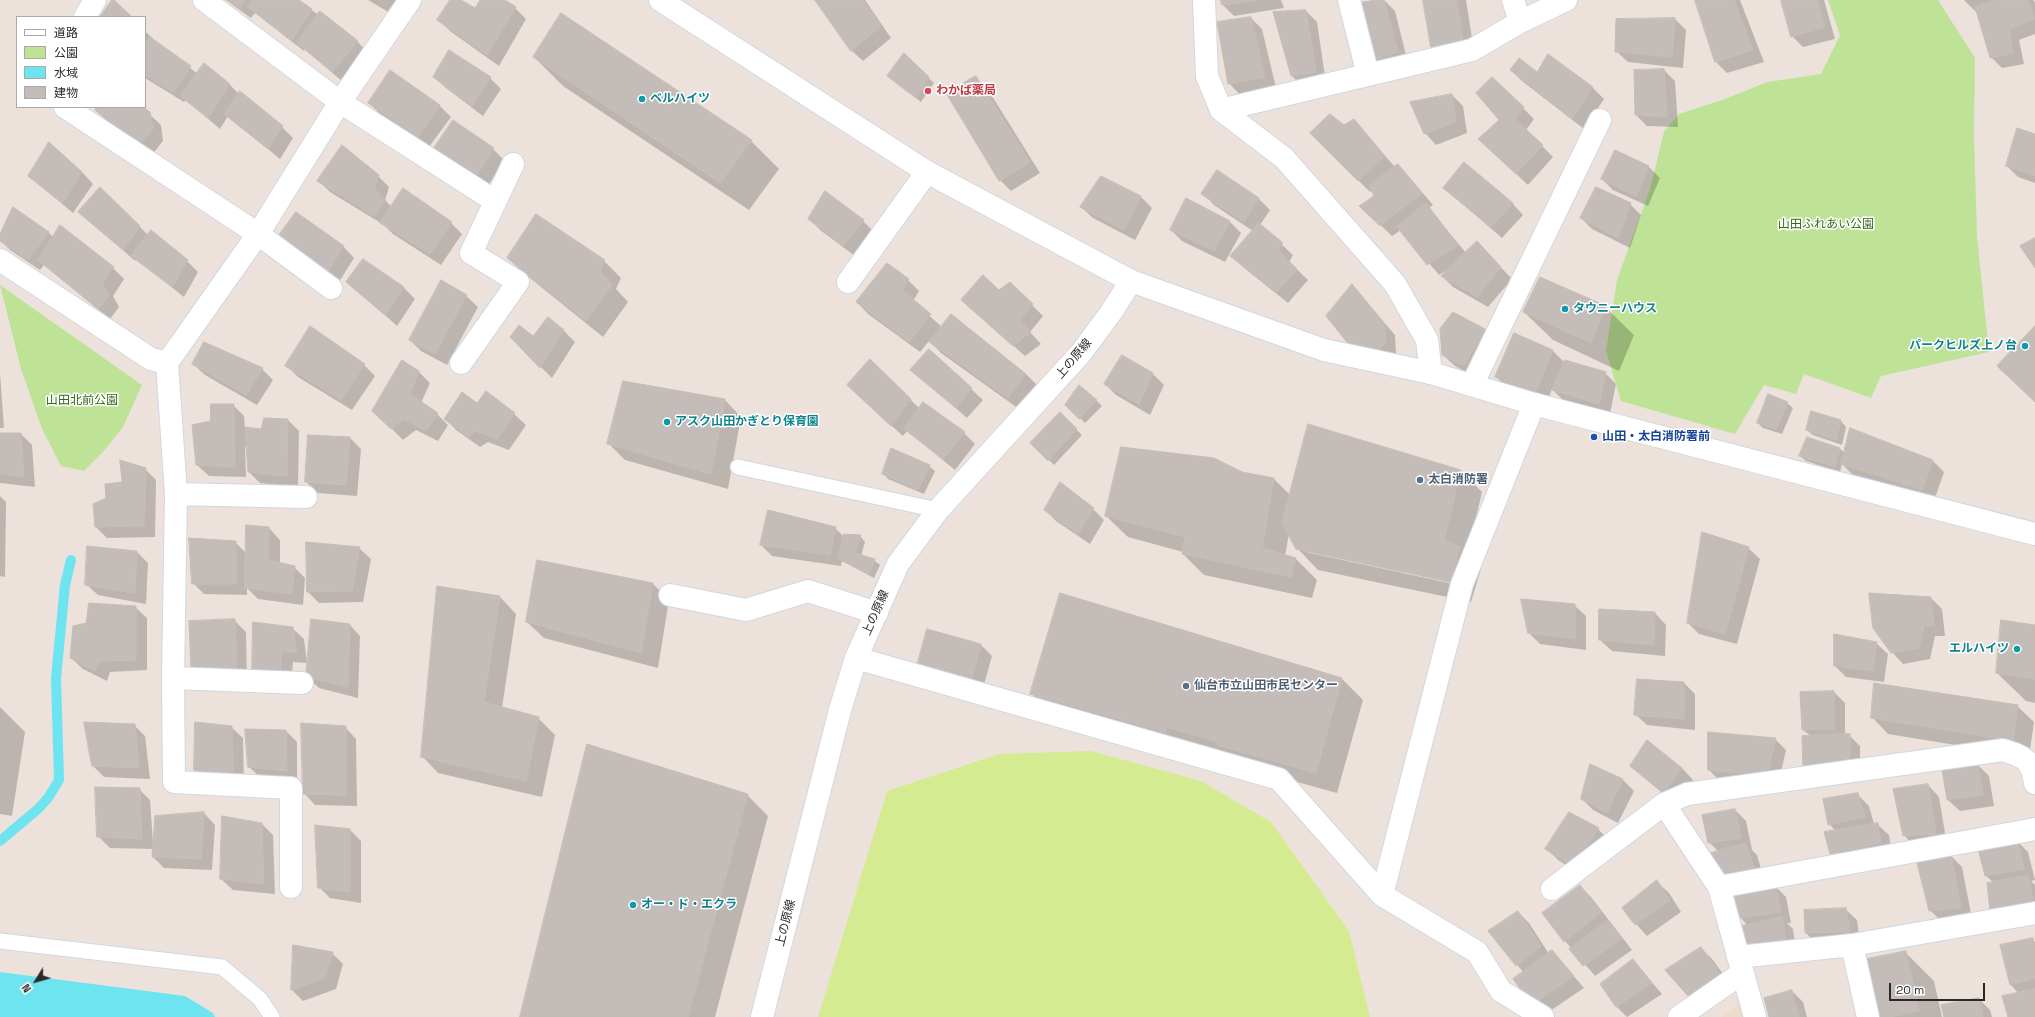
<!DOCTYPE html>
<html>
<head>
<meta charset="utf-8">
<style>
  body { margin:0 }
  #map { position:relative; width:2035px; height:1017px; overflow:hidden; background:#ece2db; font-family:"Space Grotesk","Noto Sans JP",sans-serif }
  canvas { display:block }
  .legend { position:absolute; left:16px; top:16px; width:130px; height:92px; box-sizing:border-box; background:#fff; border:1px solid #a9a9a9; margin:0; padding:5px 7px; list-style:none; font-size:12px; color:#292929 }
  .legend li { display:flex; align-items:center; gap:8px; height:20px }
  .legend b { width:20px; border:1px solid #a9a9a9 }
  .north { position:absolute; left:16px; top:961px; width:40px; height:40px; -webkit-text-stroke:3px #fff; paint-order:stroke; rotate:233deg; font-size:11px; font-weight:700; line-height:16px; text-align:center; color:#292929 }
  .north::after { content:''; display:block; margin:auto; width:14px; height:18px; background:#292929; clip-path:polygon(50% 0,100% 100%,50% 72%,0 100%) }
  .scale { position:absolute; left:1889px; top:983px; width:96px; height:18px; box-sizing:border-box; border:2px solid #292929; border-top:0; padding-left:5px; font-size:12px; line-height:14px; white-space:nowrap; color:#292929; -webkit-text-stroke:3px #fff; paint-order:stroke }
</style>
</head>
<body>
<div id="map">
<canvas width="2035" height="1017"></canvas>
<ul class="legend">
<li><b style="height:5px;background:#fff"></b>道路</li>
<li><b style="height:11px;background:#bee397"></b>公園</li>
<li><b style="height:11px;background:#6de4ef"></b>水域</li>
<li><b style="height:11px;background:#c4bcb8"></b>建物</li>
</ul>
<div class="north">N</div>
<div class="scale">20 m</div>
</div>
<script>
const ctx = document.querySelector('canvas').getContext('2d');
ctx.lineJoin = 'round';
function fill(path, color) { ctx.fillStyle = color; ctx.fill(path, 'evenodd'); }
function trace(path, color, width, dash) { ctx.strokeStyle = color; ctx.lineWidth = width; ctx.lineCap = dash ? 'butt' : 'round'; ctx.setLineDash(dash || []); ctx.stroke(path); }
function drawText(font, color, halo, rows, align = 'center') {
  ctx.font = font + ' "Space Grotesk","Noto Sans JP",sans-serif'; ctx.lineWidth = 3; ctx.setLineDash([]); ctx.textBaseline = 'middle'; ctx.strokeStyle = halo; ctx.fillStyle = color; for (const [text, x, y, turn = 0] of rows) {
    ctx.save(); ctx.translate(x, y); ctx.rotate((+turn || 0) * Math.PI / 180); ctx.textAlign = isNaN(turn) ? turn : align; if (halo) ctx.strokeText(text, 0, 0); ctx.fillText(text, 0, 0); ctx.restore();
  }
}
fill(new Path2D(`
  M1743,1001L1748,1017H1721Z`), '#eedcca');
fill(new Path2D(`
  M1828,0H1938L1975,58L1974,134L1977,236L1989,352L1881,376L1871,398L1804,374L1796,394L1764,385L1735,434L1621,401L1606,351L1617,280L1650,189L1664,132L1679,114L1725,99L1767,82L1821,74L1840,35Z
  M0,285L142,385L123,427L103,452L84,471L61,466L42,429L21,369Z`), '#bee397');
fill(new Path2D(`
  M1091,751L1201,781L1271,822L1349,931L1370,1017H818L887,791L999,754Z`), '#d5eb92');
fill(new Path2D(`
  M0,972L185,996L213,1013L215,1017H0Z`), '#6de4ef');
fill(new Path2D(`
  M226,0H297L357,41L368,53L344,83L305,49L304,51L255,13L251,18Z
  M368,0H399L390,13Z
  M451,0H459L475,9L481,0H503L515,8L526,19L499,66L450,31L439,20Z
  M817,0H865L891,38L863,61L851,50Z
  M1222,0H1281L1284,8L1234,16L1223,5Z
  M1384,0L1395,11L1408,63L1386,71L1374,60Z
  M1424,0H1466L1474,51L1443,57L1432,46Z
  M1697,0H1740L1764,62L1727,73L1716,62Z
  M1782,0H1824L1835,39L1803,47L1792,36Z
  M1964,0H2033L2035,2V34L2019,40L2024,64L2002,68L1991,57L1977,11H1975Z
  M1306,11L1317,22L1326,83L1303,87L1292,76Z
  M1251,18L1262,29L1276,88L1240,95L1229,83Z
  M1675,19L1686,30L1683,68L1628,62L1616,51Z
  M145,31L155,41L198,74L229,84L239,94L282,127L293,138L280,159L228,116L220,129L186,100L184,102L145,78Z
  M904,55L934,83L921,102L894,81Z
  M1548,56L1593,88L1604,99L1584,129L1522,81L1511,70L1537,74Z
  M534,57L751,141L779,169L749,210L563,86Z
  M1664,70L1675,81L1678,127L1647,126L1636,115Z
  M434,77L490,78L501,89L483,116L446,88Z
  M975,77L987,88L1040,173L1011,191L1000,180Z
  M1452,95L1463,106L1467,133L1436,145L1425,133Z
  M369,103L440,106L451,117L429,147L380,114Z
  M98,107H142L161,125L163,141L151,156L107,121L96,110Z
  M1523,108L1534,119L1526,130L1553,157L1528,185L1491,150Z
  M1353,120L1395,167L1397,165L1409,177L1433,205L1429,208L1466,253L1488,254L1512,279L1488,307L1453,287L1442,276L1445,271L1439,275L1401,230L1392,236L1372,217L1375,196L1372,190L1370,192L1311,133L1344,127Z
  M2035,135V183L2018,177L2007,166Z
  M435,148L493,149L504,160L486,189L446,159Z
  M1649,167L1660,178L1648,206L1613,190L1602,179Z
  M82,172L93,184L73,213L29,176Z
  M1217,172L1259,199L1270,210L1260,225L1293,255L1289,262L1308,280L1288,303L1243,267L1232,256L1253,231L1214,205L1203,193Z
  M378,176L389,187L385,200L392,207L451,223L462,234L441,265L393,234L384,225L330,192L319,181Z
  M1101,177L1141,197L1152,208L1135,240L1093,218L1081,207Z
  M100,188L148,235L187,261L198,272L184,297L136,259L135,261L80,212Z
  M1444,188L1512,203L1523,215L1502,238Z
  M825,192L863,221L874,232L855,256L820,230L809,218Z
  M1186,199L1230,222L1241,233L1225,262L1182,241L1171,230Z
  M1630,204L1641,215L1630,248L1592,229L1581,218Z
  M537,215L604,261L621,278L616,289L628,302L603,337L525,274L508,258Z
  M48,232L53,237L113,268L124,279L113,296L119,307L110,319L44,265L40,270L10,250L0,240V236Z
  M280,235L343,246L354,258L339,282L291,246Z
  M364,260L404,288L415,299L397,326L347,281Z
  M908,280L919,291L913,301L942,327L1026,374L1037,385L1019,409L941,353L929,341L920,352L868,314L857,302Z
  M1010,283L1043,316L1030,332L1041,344L1025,356L962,300L999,292Z
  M1352,285L1395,335L1396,354L1387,364L1363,356Z
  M466,296L478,307L447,365L421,351L410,340Z
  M1605,307L1634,335L1619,371L1553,340L1524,312Z
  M1454,313L1485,330L1496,341L1475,377L1455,366L1443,355Z
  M564,331L575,342L552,378L511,337L533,338Z
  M929,350L983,400L967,418L912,370Z
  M1553,351L1565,363L1605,373L1616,384L1610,414L1564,401L1552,389L1546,405L1508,388L1496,377Z
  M1122,356L1153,374L1164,385L1150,415L1116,395L1105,384Z
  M870,360L920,409L924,403L964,433L975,444L955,470L907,431L903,436L860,397Z
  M193,364L262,369L273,380L257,405L205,375Z
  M364,365L375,376L352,410L298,377L287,366Z
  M418,371L430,383L421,403L437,414L448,425L438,441L416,430L403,440L374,411Z
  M0,373L4,428H0Z
  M725,400L741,417L728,489L625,460L608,443Z
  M1096,400L1102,406L1085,423L1066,405Z
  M1787,403L1793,408L1782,434L1763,428L1758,423Z
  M233,405L244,416L245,428L262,430L265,419L288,420L299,431L298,487L260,483L249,472L247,447H245L246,477L209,476L197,465L211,422Z
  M477,405L514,414L526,425L509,450L488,442L480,447L456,430L445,418Z
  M1060,414L1082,435L1054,465L1031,443Z
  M1841,421L1846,427L1842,445L1813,435L1807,430Z
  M0,434H21L32,445L35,487L0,483Z
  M309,436L350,438L361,449L357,496L318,493L306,482Z
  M1808,438L1840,449L1845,453L1932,460L1944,472L1934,501L1853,475L1842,464L1840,472L1806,461L1800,456Z
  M929,466L935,471L924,494L888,479L883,473Z
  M145,469L156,480L155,537L107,538L96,527L95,504L107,498L123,483Z
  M1461,471L1482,492L1467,555L1481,569L1471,602L1318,570L1297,548L1289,534L1285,556L1296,559L1317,580L1312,598L1204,575L1183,554V552L1128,537L1106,516L1242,473L1274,479L1290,495ZM1306,550L1455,582L1454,584L1306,552Z
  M0,496L6,502L5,577L0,576Z
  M1093,509L1104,520L1090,544L1056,521L1045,510Z
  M269,528L280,540V564L294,567L305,578L303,605L258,599L247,588V595L204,594L193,583L235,542L247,554Z
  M835,528L844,537L860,536L865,542L861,556L874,560L880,565L874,578L842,561L841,566L772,556L761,545Z
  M307,543L359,548L371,559L363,602L319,603L308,592Z
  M1748,548L1760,559L1737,644L1699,634L1688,623Z
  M137,552L148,563L146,604L98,595L86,584Z
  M653,584L669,600L658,668L544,638L527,622Z
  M500,597L516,614L502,708L538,718L555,735L542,797L438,773L422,756Z
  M1931,598L1942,609L1945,636H1935L1930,659L1903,664L1892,652Z
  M1574,605L1586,616V650L1540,644L1529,633Z
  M135,607L147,618V670L110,672L107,681L83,669L71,658L87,624Z
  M1655,613L1666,625L1665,656L1612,651L1600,640Z
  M234,620L246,632L247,679L204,678L192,666Z
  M349,624L360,636L358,698L319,688L307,677Z
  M2035,626V703L2026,701L1997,673Z
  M292,628L304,639L307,663L293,662L291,684L264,681Z
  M927,631L981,645L992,656L982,692Z
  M1876,643L1888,654L1884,682L1846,677L1835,666Z
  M1342,679L1363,700L1337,793L1053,715L1032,694Z
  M1684,683L1695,694V730L1647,725L1635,714Z
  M1834,692L1845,703V735H1849L1860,746V774L1803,730Z
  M2017,706L2034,722L2029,757L1888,734L1872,717Z
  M0,707L25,732L12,816L0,814Z
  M134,725L145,736L150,779L104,777L93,766Z
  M231,727L243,738L244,784L206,781L195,770Z
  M345,727L356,739L357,806L315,805L304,793Z
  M246,730L286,731L297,742V782L261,778L249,767Z
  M1775,739L1786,750L1778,786L1720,781L1709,770Z
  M1647,742L1682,768L1693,780L1675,804L1632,766Z
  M1978,765L1989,776L1994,806L1960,811L1948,800L1943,770Z
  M1591,766L1623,780L1634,791L1618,823L1593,810L1582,799Z
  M1928,785L1939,797L1947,845L1915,847L1904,835Z
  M139,789L150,800L153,843L204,813L215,825L212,870L164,868L153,857L154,849L110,848L98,836Z
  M747,795L768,816L715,1017H521Z
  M1858,795L1869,806L1874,824H1877L1889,835L1892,854L1842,865L1830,853L1836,831L1829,824Z
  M1735,810L1746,821L1752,850L1757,855L1764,879L1736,886L1719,852L1709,842Z
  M1570,813L1598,829L1609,840L1585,877L1558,860L1547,849Z
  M262,824L273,835L275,894L233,890L221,879Z
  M350,830L361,841V903L330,898L319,887Z
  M2017,841L2028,852L2035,880L2031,881L2035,885V917L1986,876Z
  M1951,856L1962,867L1972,919L1941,921L1930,910Z
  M1657,882L1669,893L1681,912L1647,936L1636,924Z
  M1580,886L1591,897L1632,950L1595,976L1565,941Z
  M1775,886L1786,897L1791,923H1787L1793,929L1797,958L1748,926L1741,918Z
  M1845,909L1857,920L1860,943L1817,944L1806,933Z
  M1518,912L1529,923L1549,954L1552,951L1584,988L1544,1015L1524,973L1489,931Z
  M2032,940L2035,942V1017H2009L2019,994L2011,985L2002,946Z
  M294,946L332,953L343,964L336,989L303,1001L292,990Z
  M1701,948L1712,959L1731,985L1700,1007L1688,995Z
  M1905,952L1934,981L1942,1017H1880Z
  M1633,960L1662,994L1627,1017L1617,1007L1602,984Z
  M1792,991L1803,1002L1807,1017H1770Z
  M1979,999L1990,1010L1992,1017H1945Z`), '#0003');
trace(new Path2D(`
  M0,841L38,809L48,798L59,780L56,678L65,585L71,560`), '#6de4ef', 10);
const building = new Path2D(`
  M112,0H114L132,17H100Z
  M229,0H245L239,8Z
  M253,0H299L312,9L292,40L248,7Z
  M450,0H461L475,8L480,0H505L516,7L487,55L437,20Z
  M815,0H863L881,26L851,51Z
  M1221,0H1257L1222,5Z
  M1377,0H1384L1398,52L1373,60L1359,3Z
  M1423,0H1457L1463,40L1431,47Z
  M1695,0H1734L1753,50L1715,62Z
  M1781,0H1817L1825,27L1791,37Z
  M1996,0H2028L2034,19L2009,29L2013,53L1990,58L1975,7Z
  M1306,10L1316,72L1291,76L1273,12Z
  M320,11L358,41L332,72L297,43Z
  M561,13L752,140L720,183L533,57Z
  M1251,17L1265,77L1228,84L1217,22Z
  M1675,18L1672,57L1615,52L1616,19Z
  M150,37L191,66L173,92L145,75V46Z
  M449,50L491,77L472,106L433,77Z
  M904,53L929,77L916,98L887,76Z
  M1548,54L1593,87L1572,118L1510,70L1519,58L1537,72Z
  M204,63L230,84L208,118L180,96Z
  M1664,69L1667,117L1635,115L1634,70Z
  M390,70L440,105L418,137L368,103Z
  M976,76L1030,162L999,181L946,93Z
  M1492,77L1524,107L1515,119L1543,145L1516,174L1478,139L1499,120L1476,93Z
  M240,91L283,126L268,149L224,114Z
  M1452,94L1456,122L1424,134L1410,102Z
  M97,107H143L150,112L153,129L139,145L95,110Z
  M1330,114L1344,125L1354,119L1385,156L1358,181L1310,133Z
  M453,120L494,148L475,178L434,148Z
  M2017,128L2035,134V176L2006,166Z
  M49,142L82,172L62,203L28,176Z
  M342,145L379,175L374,188L386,200L374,216L317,181Z
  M1615,150L1649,166L1636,196L1601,179Z
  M1464,162L1513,203L1491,227L1443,188Z
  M1398,164L1422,193L1380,226L1359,206L1374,196L1369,186Z
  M1217,170L1259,198L1244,222L1201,194Z
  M1101,176L1141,196L1124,230L1080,207Z
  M100,187L140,226L123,250L78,212Z
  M1596,187L1631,203L1618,238L1580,218Z
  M403,188L452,222L430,254L380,223Z
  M825,191L864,220L843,246L808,219Z
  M1186,198L1230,221L1214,251L1170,230Z
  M1426,203L1458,245L1427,265L1397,227Z
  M13,207L49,232L28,260L0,241V234Z
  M296,212L344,246L327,272L279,235Z
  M536,214L605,260L600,271L612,285L586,321L507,258Z
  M1259,223L1283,243L1278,250L1297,269L1277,292L1230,256Z
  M60,225L114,267L102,284L109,296L98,309L38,260Z
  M151,230L188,260L172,287L131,256Z
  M2035,238V268L2020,246Z
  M1477,241L1501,267L1477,297L1441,276Z
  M363,259L404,287L385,315L346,282Z
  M887,263L909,279L902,290L931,314L909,342L856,302Z
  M983,275L999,290L1010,282L1033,304L1020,320L1031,332L1013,346L961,300Z
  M1540,277L1606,306L1591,343L1523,312Z
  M441,280L467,295L435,354L409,340Z
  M1352,284L1384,323L1386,342L1375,353L1350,346L1326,316Z
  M1453,312L1485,329L1464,366L1442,355L1440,329Z
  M951,314L1026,374L1008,398L929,342Z
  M548,317L564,330L540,368L510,337L519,325L533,336Z
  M310,326L365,364L341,400L285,366Z
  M2035,326V402L1997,366Z
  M1514,333L1553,350L1535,394L1495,377Z
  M204,342L263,368L246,395L192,364Z
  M929,349L972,388L956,408L910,370Z
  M1122,355L1153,373L1139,404L1104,384Z
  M870,359L911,399L891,426L847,385Z
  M402,360L419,371L410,394L438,413L426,431L404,419L391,429L372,411Z
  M1565,360L1606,372L1599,404L1552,390Z
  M623,381L725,399L711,474L607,444Z
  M1079,385L1097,400L1079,419L1065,405Z
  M486,391L515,413L497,439L476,431L468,437L444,419L462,392L477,403Z
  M1768,394L1788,402L1776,429L1757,423Z
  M923,402L965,432L943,459L904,429Z
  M211,404H234L235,467L196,465L192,425L210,421Z
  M1811,411L1841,420L1836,440L1806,430Z
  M1060,412L1077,429L1048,461L1030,443Z
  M264,418L288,419L287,476L248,472L245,427L261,429Z
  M1308,424L1461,470L1444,540L1460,547L1450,582L1296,549L1282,523Z
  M1850,428L1933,460L1922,490L1841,464Z
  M0,433H21L24,477L0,473Z
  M308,435L350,437L346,485L305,482Z
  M1807,437L1840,448L1835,467L1799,456Z
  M1121,447L1214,458L1242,472L1274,478L1262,548L1296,558L1291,577L1182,554L1185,537L1105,516Z
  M891,448L930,465L918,490L882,474Z
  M120,460L146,468L144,526L95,527L93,504L106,498L105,484L122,482Z
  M1060,482L1094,508L1078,534L1044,510Z
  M768,510L836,527L830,555L760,545Z
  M246,525L269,527V560L295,566L292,594L245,588Z
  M1702,532L1749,547L1725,634L1687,623Z
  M844,534L861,535L855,553L875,559L869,574L838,559Z
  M189,538L236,541V584H192Z
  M306,542L360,547L352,591L307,592Z
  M87,546L137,551L135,593L85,585Z
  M537,560L653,583L641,653L526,622Z
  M437,586L500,596L484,702L539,717L526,781L421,757Z
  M1060,593L1342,678L1316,773L1217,745L1218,742L1166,727L1165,732L1030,694Z
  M1869,593L1931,597L1934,626L1924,625L1919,648L1891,653L1873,628Z
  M1521,599L1575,604V639L1528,633Z
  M89,603L136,606V660L99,661L95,671L70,658L73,626L86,623Z
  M1599,609L1655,612L1654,645L1599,640Z
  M235,619L237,668L191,667L189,621Z
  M311,619L350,624L348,687L306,677Z
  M2001,620L2035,625V679L1996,673Z
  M253,622L293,627L297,652H282L280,673L252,670Z
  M927,629L981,644L971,682L917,666Z
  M1834,634L1877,642L1873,671L1834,666Z
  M1637,679L1684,682V719L1634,715Z
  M1874,683L2018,705L2013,741L1871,718Z
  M1834,691V729L1802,730L1800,692Z
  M84,722L135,724L139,768L92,766Z
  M195,722L232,726L233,773L194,770Z
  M301,723L346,726V795L303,794Z
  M245,729L286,730L287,771L248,767Z
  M1708,732L1776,738L1767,775L1708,770Z
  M1850,734V763L1803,767L1802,736Z
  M1647,740L1682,768L1663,793L1630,766Z
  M587,744L748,794L688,1017H520Z
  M1590,764L1623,779L1607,813L1581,799Z
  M1978,764L1983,795L1947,800L1942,769Z
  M1928,784L1936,834L1903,836L1893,789Z
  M95,787L140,788L142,839L97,837Z
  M1858,793L1865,817L1828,825L1823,799Z
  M1735,809L1741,838L1708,843L1702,815Z
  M204,812L201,859L152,857L155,816Z
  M1569,812L1599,828L1573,866L1545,849Z
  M222,816L262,823L264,884L220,879Z
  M1878,823L1881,843L1830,854L1824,832Z
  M315,825L350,829V892L318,888Z
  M2017,840L2024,869L1985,876L1978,849Z
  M1746,843L1754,868L1723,876L1711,853Z
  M1951,855L1961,908L1929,911L1917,863Z
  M2028,876L2034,905L1990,911L1987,883Z
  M1657,880L1670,900L1635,925L1622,908Z
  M1580,885L1601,912L1564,942L1542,913Z
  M1775,885L1781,912L1740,918L1734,894Z
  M1846,908L1850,932L1805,933L1804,910Z
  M1518,911L1541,946L1516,966L1488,931Z
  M1782,917L1787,947L1749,952L1742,926Z
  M1608,920L1622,939L1583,966L1569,949Z
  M2033,938L2035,948V978L2010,985L2000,945Z
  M293,945L333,952L325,978L291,990Z
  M1701,947L1720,974L1688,996L1665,970Z
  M1552,950L1574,976L1532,1005L1513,979Z
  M1906,951L1919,1011L1889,1017H1879L1867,959Z
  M1633,959L1652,983L1616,1007L1600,984Z
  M2035,989V1017H2008L2002,996Z
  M1792,990L1799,1017H1769L1764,998Z
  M1979,998L1983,1017H1944L1941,1005Z`);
fill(building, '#c4bcb8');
trace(building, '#c7bdb5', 1);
const lane = new Path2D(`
  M738,467L938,510
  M0,941L222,967L260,999L272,1017`);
const street = new Path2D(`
  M204,0L340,102L495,201
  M1204,0L1207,76L1221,110L1284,158L1395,284L1427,340L1431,373
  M1349,0L1368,75
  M1513,0L1520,22
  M85,17L95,0
  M65,107L258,234L331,288
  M1221,110L1472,50L1520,22L1566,0
  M0,260L151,359L167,363
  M848,282L927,172
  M461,363L518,282L471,253L513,164
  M1472,385L1600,120
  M176,494L306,497
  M670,595L746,610L808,591L877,613
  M856,658L1279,779L1382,895L1477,952L1501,991L1543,1017
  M173,678L302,683
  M1664,804L1719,887L1755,1017
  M291,887V788L174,782L173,678L176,494L167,363L258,234L340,102L410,0
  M1719,887L2035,829
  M1552,889L1664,804L1687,794L2003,750C2025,757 2031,759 2035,783
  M1382,895L1462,584L1534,404
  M1852,945L1868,1017
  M1738,957L1852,945L2035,913
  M762,1017L840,710L856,658L898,564L938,510L1081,353L1112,311L1131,281
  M1679,1017L1742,973`);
const secondary = new Path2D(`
  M660,0L927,172L1131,281L1324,350L1431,373L1534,404L2035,534`);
trace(lane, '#d0d7e3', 17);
trace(street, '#d0d7e3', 24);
trace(secondary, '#d0d7e3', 24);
trace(lane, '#fff', 15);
trace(street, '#fff', 22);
trace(secondary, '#fff', 22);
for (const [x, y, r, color] of [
  [928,91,4,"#e0444e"],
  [642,99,4,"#0f9aa8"],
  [1565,309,4,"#0f9aa8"],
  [2025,346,4,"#0f9aa8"],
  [667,422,4,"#0f9aa8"],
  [1594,437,4,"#1a4fb4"],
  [1420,480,4,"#5c6f8a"],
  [2017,649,4,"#0f9aa8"],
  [1186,686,4,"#5c6f8a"],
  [633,905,4,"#0f9aa8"]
]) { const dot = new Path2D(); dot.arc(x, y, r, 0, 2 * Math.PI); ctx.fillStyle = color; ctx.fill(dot); trace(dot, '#fff', 1.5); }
drawText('bold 12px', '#be3a42', '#fff', [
  ["わかば薬局",936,91]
], 'left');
drawText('bold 12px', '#0d838f', '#fff', [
  ["ベルハイツ",650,99],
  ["タウニーハウス",1573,309],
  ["パークヒルズ上ノ台",2017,346,"right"],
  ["アスク山田かぎとり保育園",675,422],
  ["エルハイツ",2009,649,"right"],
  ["オー・ド・エクラ",641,905]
], 'left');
drawText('12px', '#376719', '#fff', [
  ["山田ふれあい公園",1826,225],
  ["山田北前公園",82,401]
]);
drawText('12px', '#292929', '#fff', [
  ["上の原線",1074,359,-50],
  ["上の原線",876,613,-66],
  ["上の原線",786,923,-76]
]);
drawText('bold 12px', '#164399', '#fff', [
  ["山田・太白消防署前",1602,437]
], 'left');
drawText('bold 12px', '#4e5e75', '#fff', [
  ["太白消防署",1428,480],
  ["仙台市立山田市民センター",1194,686]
], 'left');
</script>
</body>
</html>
